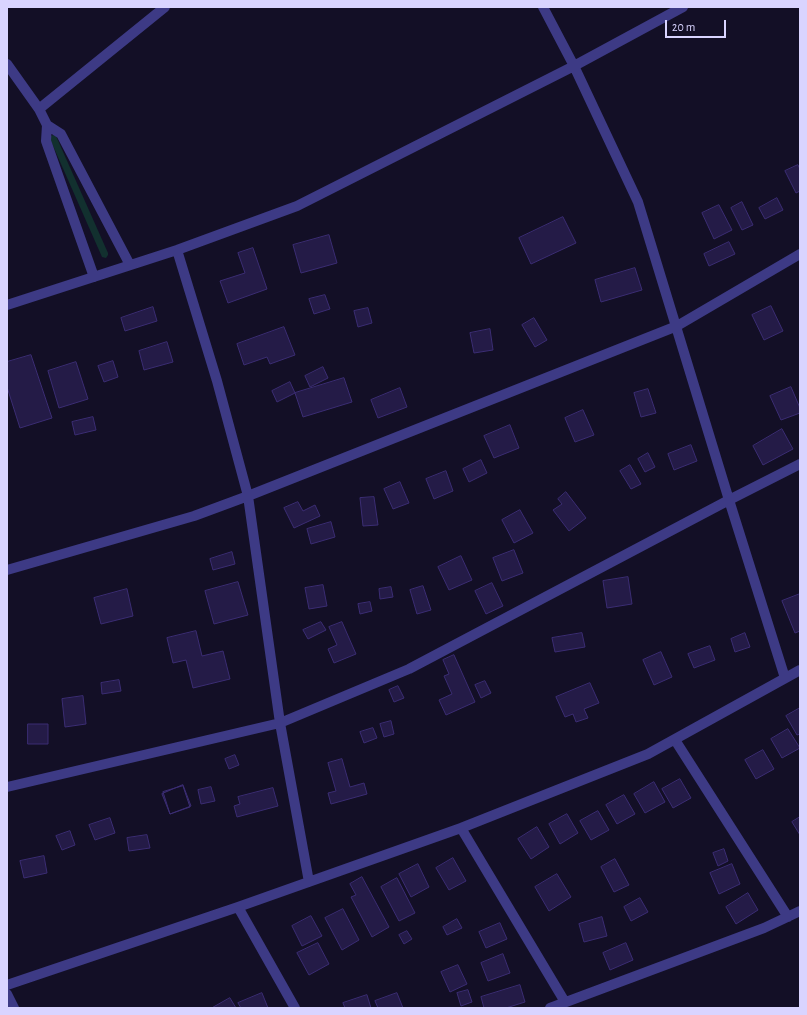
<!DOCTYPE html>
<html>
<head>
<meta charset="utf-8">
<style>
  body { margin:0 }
  #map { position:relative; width:807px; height:1015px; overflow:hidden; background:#130f26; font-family:"Alegreya Sans",sans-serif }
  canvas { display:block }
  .frame { position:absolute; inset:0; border:8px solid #d9d4ff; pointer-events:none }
  .scale { position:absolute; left:665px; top:20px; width:61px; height:18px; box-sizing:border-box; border:2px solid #d9d4ff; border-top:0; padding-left:5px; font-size:12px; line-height:14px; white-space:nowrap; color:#d9d4ff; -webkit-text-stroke:3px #130f26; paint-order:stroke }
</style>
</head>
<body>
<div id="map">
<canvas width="807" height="1015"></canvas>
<div class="frame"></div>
<div class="scale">20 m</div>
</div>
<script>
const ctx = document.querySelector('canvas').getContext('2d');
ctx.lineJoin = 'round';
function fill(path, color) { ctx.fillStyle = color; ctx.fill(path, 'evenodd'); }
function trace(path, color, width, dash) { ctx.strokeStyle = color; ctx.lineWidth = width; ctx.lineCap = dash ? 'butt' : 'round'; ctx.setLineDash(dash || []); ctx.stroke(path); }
fill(new Path2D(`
  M53,135L56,136L108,253V255L106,258L102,257L50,139L51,136Z`), '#12302f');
const building = new Path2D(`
  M798,165L800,169V191L796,193L785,171Z
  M777,198L783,210L765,219L759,208Z
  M742,202L753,225L742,230L731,208Z
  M719,205L732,230L714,239L702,213Z
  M563,217L576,243L531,264L519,238Z
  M329,235L337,263L301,273L293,245Z
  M729,242L735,254L709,266L704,254Z
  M253,248L267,289L228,303L220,281L245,273L238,253Z
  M635,268L642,290L601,302L595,280Z
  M325,295L330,309L314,314L309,299Z
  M771,306L783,331L764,340L752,315Z
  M153,307L157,321L125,331L121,318Z
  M368,308L372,323L358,327L354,311Z
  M534,318L547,340L535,347L522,325Z
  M284,327L295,355L270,364L267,357L244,365L237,344Z
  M490,329L493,350L474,353L470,333Z
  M167,342L173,362L144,370L139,351Z
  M31,355L52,418L20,428L7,387V362Z
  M113,361L118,377L104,382L98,366Z
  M76,362L88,399L59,408L48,371Z
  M323,367L328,378L310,387L305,376Z
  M344,378L352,402L303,417L295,393Z
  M290,382L295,393L277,402L272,391Z
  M791,387L800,408V413L781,420L770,396Z
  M400,388L407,407L378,418L371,400Z
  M648,389L656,413L641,417L634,393Z
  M583,410L594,435L575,442L565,418Z
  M93,417L96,430L75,435L72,422Z
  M510,425L519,448L494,458L484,436Z
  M782,429L793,449L763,465L753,446Z
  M691,445L697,461L674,470L668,454Z
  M648,453L655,467L645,472L638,459Z
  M481,460L487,473L469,482L463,469Z
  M630,465L641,484L631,489L620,471Z
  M446,471L453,491L434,499L426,479Z
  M400,482L409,503L393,509L384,489Z
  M566,492L586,518L569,531L553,510L562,504L558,499Z
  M374,497L378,525L363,526L360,498Z
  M298,502L303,511L315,505L320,516L294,528L284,508Z
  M520,510L533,533L514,543L502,520Z
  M331,522L335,537L311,544L307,529Z
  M514,550L523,573L502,581L493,558Z
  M232,552L235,564L213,570L210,559Z
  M461,556L472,580L449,590L438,567Z
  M628,577L632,604L607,608L603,581Z
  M238,582L248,615L214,624L205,591Z
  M492,583L503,606L486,614L475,591Z
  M323,585L327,606L309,609L305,588Z
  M423,586L431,610L417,614L410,590Z
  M391,587L393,597L380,599L379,589Z
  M127,589L133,616L101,624L94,598Z
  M800,594V631L795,633L782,601Z
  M370,602L372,611L360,614L358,604Z
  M321,622L326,630L308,639L303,630Z
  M342,622L356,654L334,663L328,649L337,645L329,627Z
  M196,631L202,656L223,651L230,679L193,688L186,660L173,663L167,638Z
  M582,633L585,647L555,652L552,638Z
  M745,633L750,647L735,652L731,639Z
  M710,646L715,660L694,668L688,654Z
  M661,652L672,677L654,685L643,660Z
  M454,655L475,702L446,715L439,700L452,694L444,676L449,674L443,660Z
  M119,680L121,691L102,694L101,683Z
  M485,681L491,693L481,698L475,685Z
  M590,683L599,703L584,709L588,718L576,722L573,714L565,717L556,697Z
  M398,686L404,698L394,702L389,690Z
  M83,696L86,724L65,727L62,699Z
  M800,708V734L797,735L786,716Z
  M391,721L394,734L384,737L380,724Z
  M28,724H48V744H28Z
  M373,728L377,738L364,743L360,732Z
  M788,729L800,748L782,758L771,739Z
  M763,750L774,769L756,779L745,760Z
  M235,755L239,765L229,769L225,759Z
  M342,759L350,787L364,783L367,794L331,804L328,793L336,791L328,763Z
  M680,779L691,798L673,808L662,789Z
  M654,782L665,802L645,813L634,794Z
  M183,785L191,806L170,814L162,794Z
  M183,786L190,807L170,814L163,792Z
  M211,787L215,801L201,804L198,790Z
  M273,788L278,806L237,817L234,806L240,804L238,797Z
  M624,795L635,814L617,824L606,805Z
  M598,811L609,830L591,840L580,821Z
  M567,814L578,833L560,844L549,824Z
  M800,817V835L792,822Z
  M110,818L115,833L95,840L89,825Z
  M537,827L549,847L531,859L518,839Z
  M70,831L75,845L62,850L56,836Z
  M147,835L150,848L129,851L127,838Z
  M724,849L728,861L718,866L713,853Z
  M44,856L47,873L24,878L20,861Z
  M453,858L466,881L449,890L436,868Z
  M615,859L629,885L614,892L601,867Z
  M418,864L429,887L411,897L399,874Z
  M732,864L740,884L719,894L710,873Z
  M557,874L571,897L549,911L535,887Z
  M362,877L389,927L372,937L351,897L356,895L350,884Z
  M397,878L415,913L399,921L381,887Z
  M748,893L758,910L736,924L726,907Z
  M640,898L648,912L631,921L624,907Z
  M343,909L359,940L342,950L325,918Z
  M311,916L322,936L302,946L292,926Z
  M602,917L607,936L584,942L579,924Z
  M457,919L462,928L447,935L443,927Z
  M500,923L507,939L486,948L479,932Z
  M407,931L412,939L404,944L399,935Z
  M318,943L329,964L309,975L297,953Z
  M626,943L633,960L610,970L603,953Z
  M503,954L510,973L488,981L481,963Z
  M458,965L467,984L450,992L441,972Z
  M520,985L525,1002L506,1008H484L481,997Z
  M468,990L472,1002L461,1006L457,993Z
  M262,993L268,1008H241L238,1003Z
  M397,993L403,1008H378L375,1001Z
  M367,995L371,1008H345L343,1003Z
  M230,998L236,1008H212Z`);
fill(building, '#241b47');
trace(building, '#3b2d73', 1);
trace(new Path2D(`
  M543,7L574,66L638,202L729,500L785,678
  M7,64L39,109L47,125
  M39,109L165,7
  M177,250L217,381L248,496L280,723L309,882
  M94,277L46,141L47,125L61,134L130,265
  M7,305L177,250L297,206L574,66L683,7
  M7,570L194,516L248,496L677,326L800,254
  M675,740L788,917
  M7,787L280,723L409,669L729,500L800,464
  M461,828L565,1002
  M238,907L295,1008
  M7,985L238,907L461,828L648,754L800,670
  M7,994L14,1008
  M550,1008L764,928L800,911`), '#3d3a85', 10);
</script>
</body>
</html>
